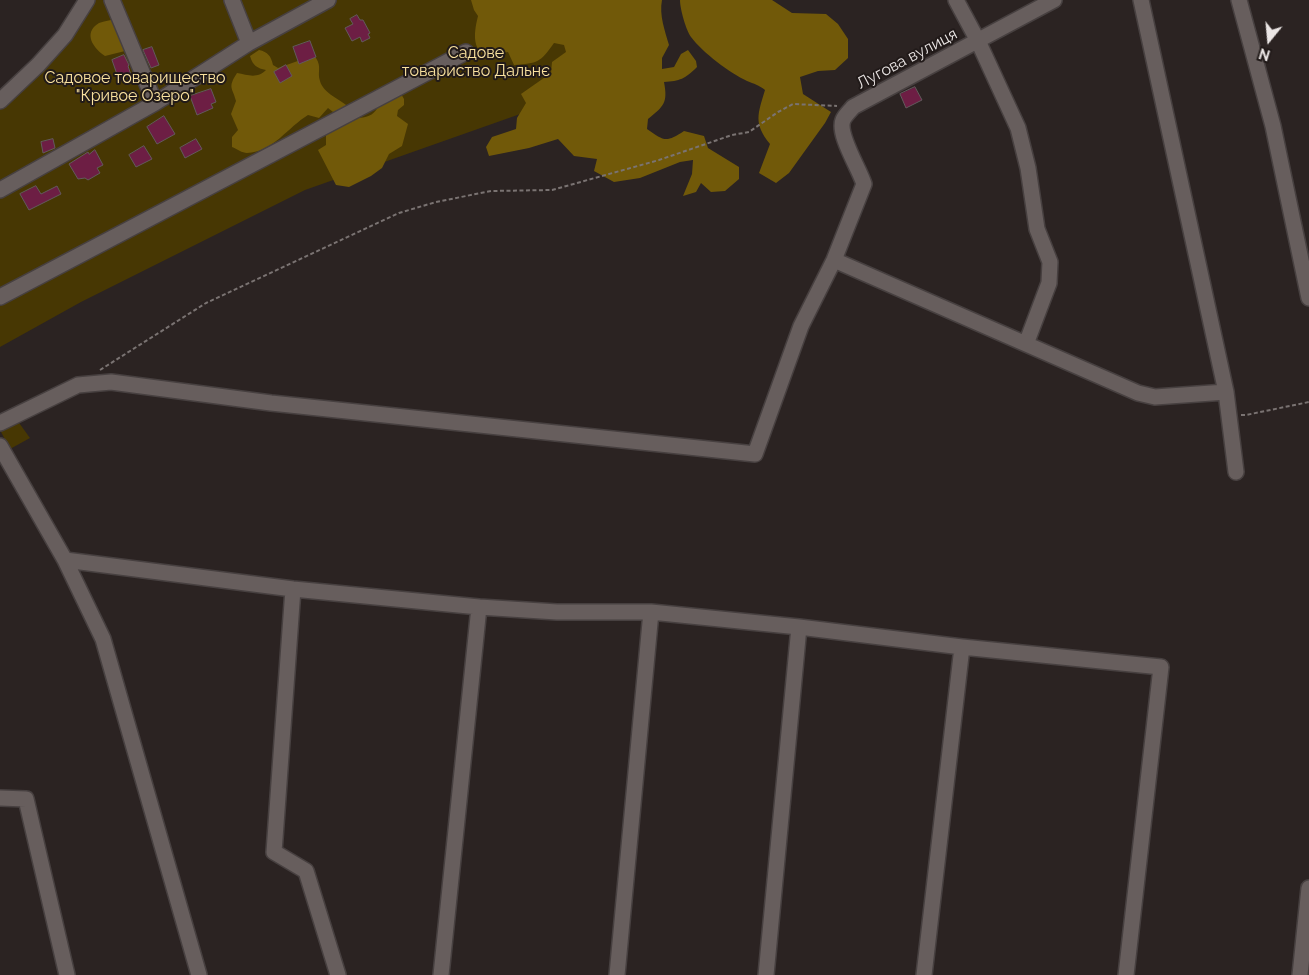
<!DOCTYPE html>
<html>
<head>
<meta charset="utf-8">
<style>
  body { margin:0 }
  #map { position:relative; width:1309px; height:975px; overflow:hidden; background:#2b2322; font-family:Raleway,sans-serif }
  canvas { display:block }
  .north { position:absolute; left:1244px; top:15px; width:50px; height:50px; -webkit-text-stroke:4px #211a19; paint-order:stroke; rotate:197deg; font-size:14px; font-weight:700; line-height:20px; text-align:center; color:#ebe6e5 }
  .north::after { content:''; display:block; margin:auto; width:18px; height:22px; background:#ebe6e5; clip-path:polygon(50% 0,100% 100%,50% 72%,0 100%) }
</style>
</head>
<body>
<div id="map">
<canvas width="1309" height="975"></canvas>
<div class="north">N</div>
</div>
<script>
const ctx = document.querySelector('canvas').getContext('2d');
ctx.lineJoin = 'round';
function fill(path, color) { ctx.fillStyle = color; ctx.fill(path, 'evenodd'); }
function trace(path, color, width, dash) { ctx.strokeStyle = color; ctx.lineWidth = width; ctx.lineCap = dash ? 'butt' : 'round'; ctx.setLineDash(dash || []); ctx.stroke(path); }
function drawText(font, color, halo, rows, align = 'center') {
  ctx.font = font + ' Raleway,sans-serif'; ctx.lineWidth = 4; ctx.setLineDash([]); ctx.textBaseline = 'middle'; ctx.strokeStyle = halo; ctx.fillStyle = color; for (const [text, x, y, turn = 0] of rows) {
    ctx.save(); ctx.translate(x, y); ctx.rotate((+turn || 0) * Math.PI / 180); ctx.textAlign = isNaN(turn) ? turn : align; if (halo) ctx.strokeText(text, 0, 0); ctx.fillText(text, 0, 0); ctx.restore();
  }
}
fill(new Path2D(`
  M87,0H547L608,83L305,190L81,302L0,347V101Z
  M17,420L30,438L10,449L0,430Z`), '#473703');
fill(new Path2D(`
  M471,0H662C659,15 665,31 669,45L662,58V69L674,67L681,54L688,50L696,61L697,67C685,79 680,81 664,82C668,103 664,106 648,119L647,129C664,141 666,143 684,131L704,136L708,148L739,167V179L725,191L711,192L701,183L696,192L683,196L692,174L693,160L680,162L640,178L614,182L594,171L597,159L574,156L558,139L529,148L489,156L486,147L492,137L516,129L517,118L526,103L521,94L551,73L552,62L566,52L564,45L554,43C540,63 538,63 514,65L508,52C501,53 494,56 488,55C470,52 475,28 478,16L474,10Z
  M680,0H772L792,13L826,14L838,24L848,39V58L835,70L818,71L800,77L803,94L831,112L825,123L789,173L776,183L759,173L770,144C753,123 758,114 765,90C759,85 754,84 747,81C730,73 703,53 691,37C686,30 680,9 680,0Z
  M116,19L125,51L105,56C94,49 82,33 99,23C104,21 111,20 116,19Z
  M259,50C268,52 271,56 273,65L278,68L309,57L316,58C322,67 317,72 320,81C323,93 341,100 350,108L351,116C362,120 375,117 379,104L400,92L404,99V105L398,110L397,116L408,124L402,146L389,154L382,168L371,176L349,187L336,185L318,150L326,145V131L333,112L328,108L319,118L308,115C288,127 273,152 247,153C242,153 237,149 232,147V137L238,130L231,114L236,101C233,88 227,88 237,73C248,75 257,79 266,70C257,68 253,66 250,56Z`), '#715909');
const building = new Path2D(`
  M357,15L360,20H363L370,33L368,34L370,38L362,42L360,37L352,41L345,28L353,24L350,19Z
  M310,41L316,57L299,64L293,47Z
  M152,47L159,65L151,68L143,50Z
  M124,55L129,65L128,66L131,75L119,80L112,60Z
  M286,65L292,76L280,83L274,72Z
  M915,87L922,100L906,108L900,94Z
  M211,89L216,102L211,104L213,108L197,115L190,96Z
  M164,116L175,134L157,144L147,127Z
  M53,139L55,148L43,153L41,142Z
  M196,139L202,149L185,158L180,148Z
  M144,146L152,159L136,167L129,155Z
  M95,150L103,165L97,168L100,173L88,180L85,178L78,179L69,164L88,152L89,154Z
  M36,186L41,194L57,186L61,194L29,210L20,194Z`);
fill(building, '#6d1e44');
trace(building, '#625a5c', 1);
const minor = new Path2D(`
  M112,0L155,103
  M232,0L249,43
  M956,0L978,41L1018,128L1028,168L1037,229L1050,262L1049,283L1026,344
  M1141,0L1226,392L1236,472
  M1239,0L1273,126L1309,298
  M0,101L38,65L65,35L87,0
  M0,190L155,103L249,43L328,0
  M834,260L1138,393L1155,397L1226,392
  M0,297L466,52
  M0,423L78,385L111,382L271,403L755,454L801,326L834,260L864,184C859,168 837,134 843,120C845,115 850,111 853,107L1054,0
  M0,446L65,560L103,639L199,975
  M65,560L293,589L479,607L557,612H651L799,627L962,647L1161,667L1126,975
  M293,589L274,852L306,871L338,975
  M0,798L26,799L67,975
  M441,975L479,607
  M617,975L651,612
  M766,975L799,627
  M924,975L962,647
  M1300,975L1309,888`);
trace(minor, '#474040', 18);
trace(new Path2D(`
  M100,370L206,303L399,213L436,202L491,191L552,190L659,160L732,135L749,132L778,112L793,104L837,106
  M1241,415H1246L1309,402`), '#7a7372', 2, [4, 2.5]);
trace(minor, '#675e5d', 15);
drawText('16px', '#fae29f', '#211a19', [
  ["Садове",476,53],
  ["товариство Дальнє",476,71],
  ["Садовое товарищество",135,78],
  ["\"Кривое Озеро\"",135,96]
]);
drawText('16px', '#ebe6e5', '#211a19', [
  ["Лугова вулиця",907,59,-28]
]);
</script>
</body>
</html>
